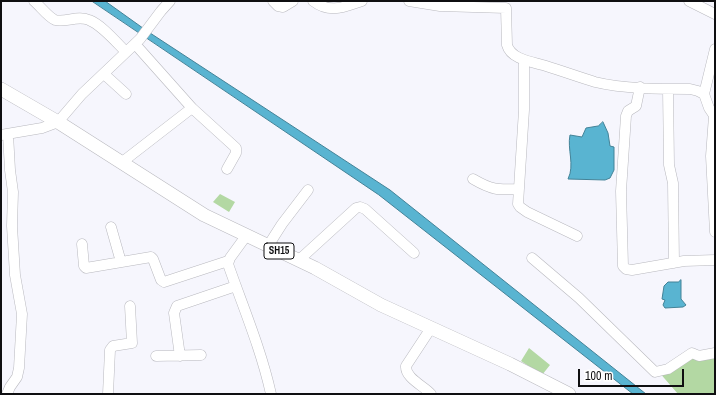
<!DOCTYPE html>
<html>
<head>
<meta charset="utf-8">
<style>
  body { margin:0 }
  #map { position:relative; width:716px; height:395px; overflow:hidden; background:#f6f6fd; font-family:"Archivo Narrow",sans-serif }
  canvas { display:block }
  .frame { position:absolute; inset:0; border:2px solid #0f0f11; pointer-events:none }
  .scale { position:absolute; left:578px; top:369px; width:106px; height:18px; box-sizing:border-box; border:2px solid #0f0f11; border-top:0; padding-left:5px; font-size:12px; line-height:14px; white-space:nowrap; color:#0f0f11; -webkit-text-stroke:3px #fff; paint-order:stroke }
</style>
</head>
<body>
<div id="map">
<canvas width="716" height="395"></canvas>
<div class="frame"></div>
<div class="scale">100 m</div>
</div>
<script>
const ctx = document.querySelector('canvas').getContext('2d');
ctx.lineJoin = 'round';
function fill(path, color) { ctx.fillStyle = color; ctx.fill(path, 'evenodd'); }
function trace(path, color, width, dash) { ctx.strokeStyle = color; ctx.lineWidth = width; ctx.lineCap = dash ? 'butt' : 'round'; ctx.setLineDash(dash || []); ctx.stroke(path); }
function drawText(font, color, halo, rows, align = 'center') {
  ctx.font = font + ' "Archivo Narrow",sans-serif'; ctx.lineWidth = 3; ctx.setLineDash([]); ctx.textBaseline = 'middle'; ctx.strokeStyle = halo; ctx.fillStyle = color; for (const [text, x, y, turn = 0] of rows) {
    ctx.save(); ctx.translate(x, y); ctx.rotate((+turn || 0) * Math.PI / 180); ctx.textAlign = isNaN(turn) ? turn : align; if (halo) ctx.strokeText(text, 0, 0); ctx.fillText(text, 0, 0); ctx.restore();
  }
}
fill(new Path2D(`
  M220,194L235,202L229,212L213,202Z
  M529,348L550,365L542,375L521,361Z
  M692,353H715V394H678L658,371Z`), '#b3d8a3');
const water = new Path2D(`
  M92,1H105L147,31L390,190L646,394H633L379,195Z
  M603,122L608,133L610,146L614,147V170L610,178L605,180L568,179C575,165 567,149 570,135L582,137L586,128L598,126Z
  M681,280V299L686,305L683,307L665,308L663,305L665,300L662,299L664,286L668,282H678Z`);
fill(water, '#59b4d1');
trace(water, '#438297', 1);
const minor = new Path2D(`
  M34,1C40,6 48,17 55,20C66,23 77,15 89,20C102,25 116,42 126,52
  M273,1L278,6L283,7L293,1
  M313,1C330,14 344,7 362,1
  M409,1L440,6L506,8L507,45C511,60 534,62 546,66C562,71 579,77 595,82C623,89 661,89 690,89L698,91L704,94L715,49
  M689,1L715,14
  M135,44L192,108
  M524,60V110L518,204L520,207L527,212L577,236
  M104,74L126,94
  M640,87L636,106L628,111L626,116L621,191L623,266L626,269L632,270L684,261L715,260
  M668,89L669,165L673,183L674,263
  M704,94L709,108L715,117
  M714,116L711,156L715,232
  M1,135L42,128L58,122L82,94L140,39L161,11L170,1
  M121,163L192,108L236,148V153L227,169
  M473,179C492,190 497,190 518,189
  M111,227L121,262
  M246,236L230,258L228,264C243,307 261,349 271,394
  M82,244L84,266L86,268L151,257L153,259L161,280L164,282L228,261
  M268,246L282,224L308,190
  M532,258L579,298L655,372L668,369L692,353L699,356L715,353
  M299,260L356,208L360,207L365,209L414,253
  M156,356L201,355
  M180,356L174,313L177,306L236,286
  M7,394L10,387L17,377L19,368L22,314L15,275L12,226L13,192L10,170L8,134
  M108,394L110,350L113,346L132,343L130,306
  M431,394C424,386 405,378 406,366L431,328`);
const major = new Path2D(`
  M1,89L58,122L204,215L315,268L381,305L510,364L569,394`);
trace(minor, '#b8b8be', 11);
trace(major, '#b8b8be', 14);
trace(minor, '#fff', 10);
trace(major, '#fff', 13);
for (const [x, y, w] of [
  [279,251,30]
]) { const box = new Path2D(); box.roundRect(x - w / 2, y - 8, w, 16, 3); ctx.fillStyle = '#fff'; ctx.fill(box); trace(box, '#0f0f11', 1); }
drawText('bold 10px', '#0f0f11', null, [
  ["SH15",279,251]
]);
</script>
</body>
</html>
